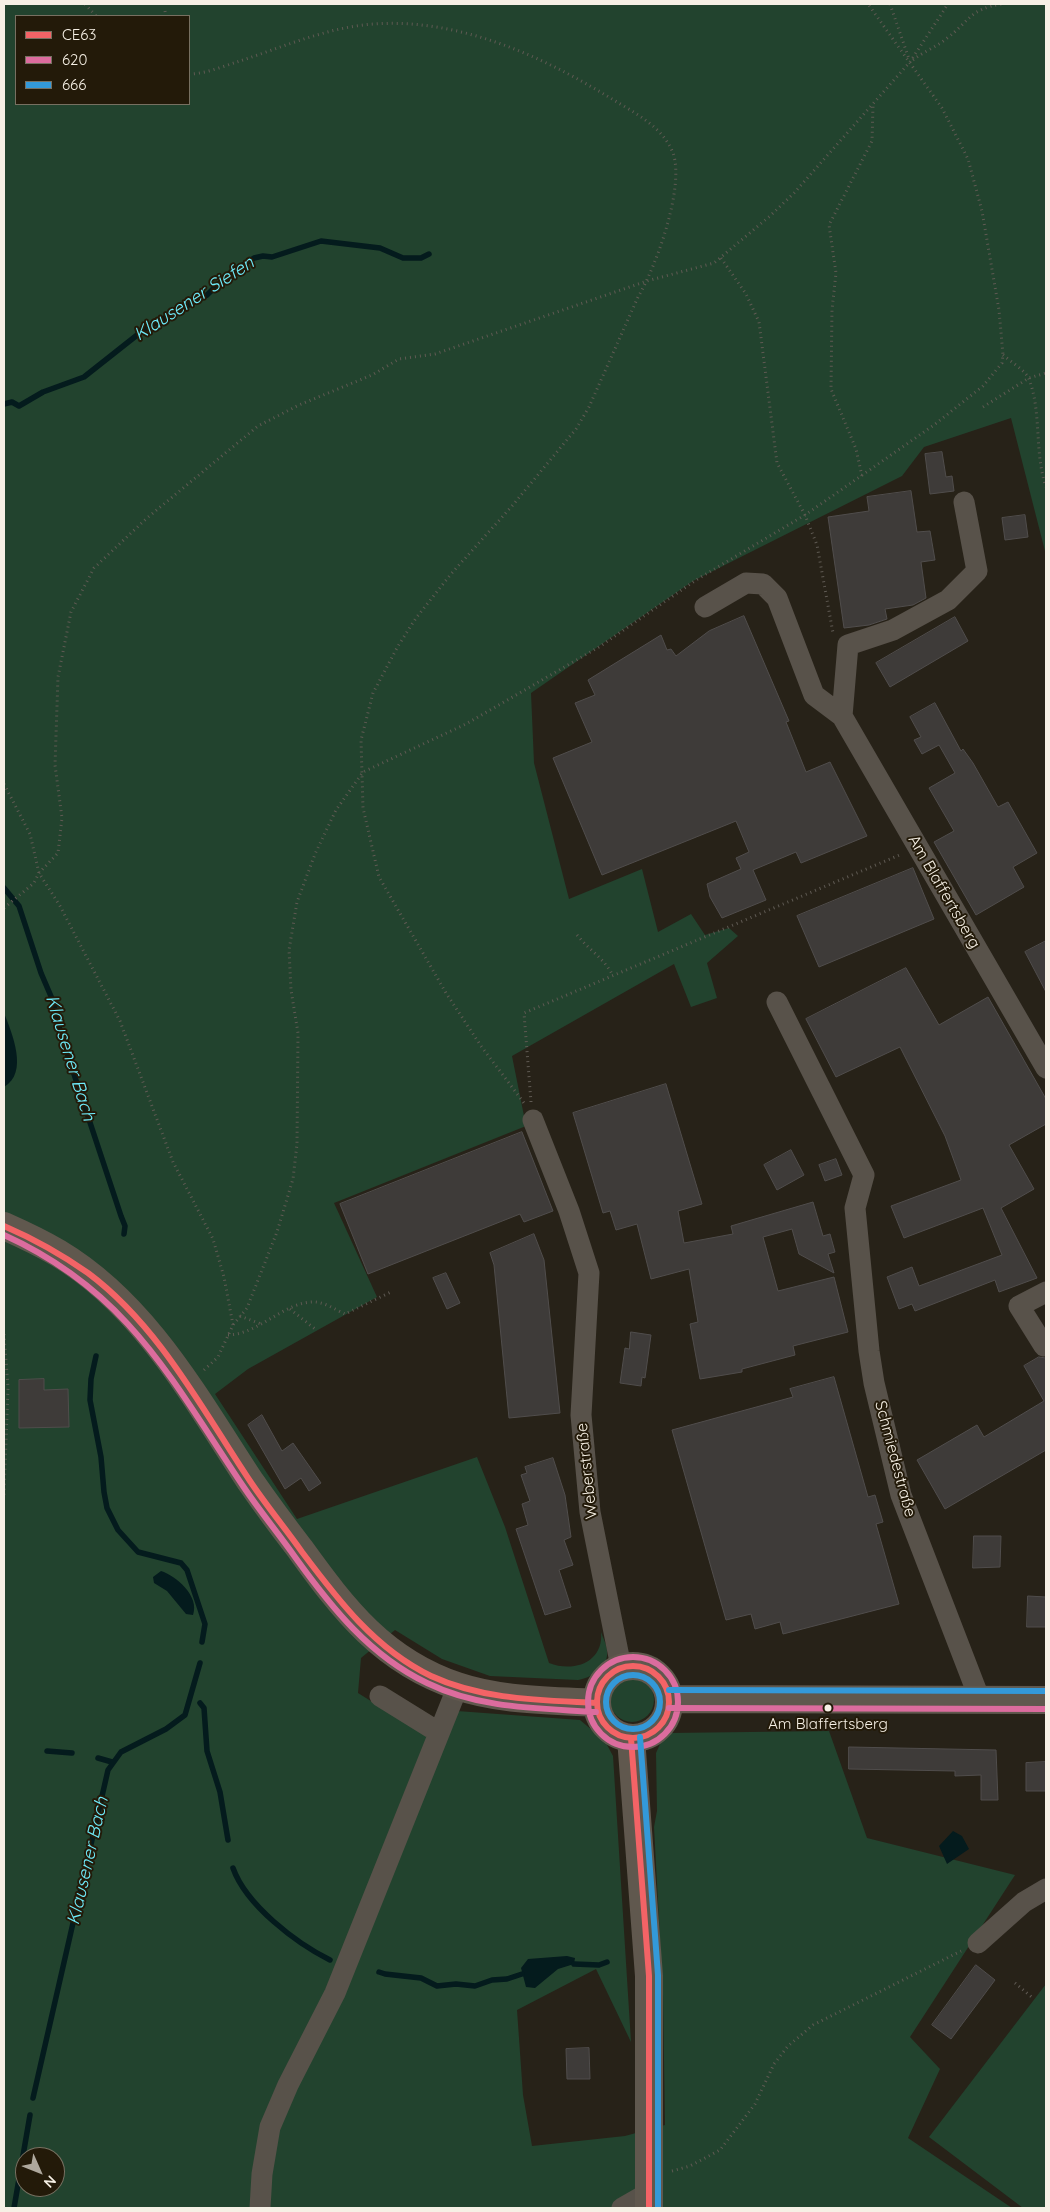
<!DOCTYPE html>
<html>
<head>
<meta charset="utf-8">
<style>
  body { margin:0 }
  #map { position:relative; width:1050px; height:2212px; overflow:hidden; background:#272218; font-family:Quicksand,sans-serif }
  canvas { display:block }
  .frame { position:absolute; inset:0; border:5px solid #f6f0e5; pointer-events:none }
  .legend { position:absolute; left:15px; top:15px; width:175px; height:90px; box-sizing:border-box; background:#231a09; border:1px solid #777061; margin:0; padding:6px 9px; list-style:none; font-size:15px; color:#f6f0e5 }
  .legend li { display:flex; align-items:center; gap:10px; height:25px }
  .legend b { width:25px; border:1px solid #777061 }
  .north { position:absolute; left:15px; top:2147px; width:50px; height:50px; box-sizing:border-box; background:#231a09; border:1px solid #777061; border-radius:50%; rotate:134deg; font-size:14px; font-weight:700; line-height:20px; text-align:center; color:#f6f0e5 }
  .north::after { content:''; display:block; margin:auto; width:18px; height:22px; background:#aea89d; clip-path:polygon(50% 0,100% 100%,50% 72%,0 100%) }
</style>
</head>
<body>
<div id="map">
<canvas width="1050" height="2212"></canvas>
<div class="frame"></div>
<ul class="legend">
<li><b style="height:6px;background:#f36366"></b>CE63</li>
<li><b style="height:6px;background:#dc6c9e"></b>620</li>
<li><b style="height:6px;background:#3399d9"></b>666</li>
</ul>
<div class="north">N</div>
</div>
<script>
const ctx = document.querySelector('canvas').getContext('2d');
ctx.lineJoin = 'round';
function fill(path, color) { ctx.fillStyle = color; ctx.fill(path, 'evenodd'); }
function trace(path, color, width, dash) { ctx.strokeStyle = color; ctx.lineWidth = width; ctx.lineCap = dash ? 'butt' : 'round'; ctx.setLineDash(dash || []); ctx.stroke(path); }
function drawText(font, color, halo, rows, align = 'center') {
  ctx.font = font + ' Quicksand,sans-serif'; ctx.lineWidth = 4; ctx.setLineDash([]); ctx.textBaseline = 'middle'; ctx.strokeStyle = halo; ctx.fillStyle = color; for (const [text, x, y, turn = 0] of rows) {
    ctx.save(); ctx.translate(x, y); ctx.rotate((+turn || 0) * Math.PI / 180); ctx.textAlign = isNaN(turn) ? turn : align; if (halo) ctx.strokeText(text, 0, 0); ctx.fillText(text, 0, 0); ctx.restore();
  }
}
fill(new Path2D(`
  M4,4H1046V555L1011,418L924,447L902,476L693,581L531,693L534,763L569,899L642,869L658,932L691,914L705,935L729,928L738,936L707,963L717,998L691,1007L674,964L512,1056L526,1126L334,1203L377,1297L248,1369L215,1394L297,1519L477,1457L505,1527L549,1663C574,1673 604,1662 601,1632C603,1638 607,1645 607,1651C609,1667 591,1678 578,1680L490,1676L442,1659L395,1630L361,1658L358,1693L430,1738L457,1711L580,1720L605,1741L613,1756L631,2042L596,1969L517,2010L523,2095L532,2146L625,2136L665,2125L663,1995L654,1827L657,1811L656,1753L661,1742L669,1733L829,1731L867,1838L1015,1875L910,2037L940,2069L908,2138L1012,2208H4ZM16,16H189V104H16ZM25,2157H55V2187H25Z
  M610 1700a22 22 0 1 1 44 0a22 22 0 1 1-44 0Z
  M1046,1984V2208H1023L929,2137Z`), '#22432e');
fill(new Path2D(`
  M4,1013C12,1033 29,1073 4,1087Z
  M161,1571C176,1576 200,1596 193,1615L186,1614L167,1591L154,1583L153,1577Z
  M953,1831L962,1836L969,1849L947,1864L939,1846Z
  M567,1956L575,1958L574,1964L558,1969L535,1988L526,1987L521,1968L528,1959Z`), '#041b1d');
trace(new Path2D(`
  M4,404L12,402L19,406L43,392L84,377L146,328L207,295L217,285L226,280L230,273L254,258L263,256L272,257L321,241L380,248L403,258H421L429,254
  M4,888L19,906L41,973L53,1001L61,1035L121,1216L125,1226L124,1234
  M96,1356L91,1379L90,1400L101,1457L104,1492L107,1508L118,1530L138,1552L181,1563L187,1570L205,1624L202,1642
  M200,1703L204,1708L207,1751L220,1792L228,1840
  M47,1751L72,1753
  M98,1758L112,1762
  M233,1868C246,1905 296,1943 330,1960
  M574,1964L599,1965L607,1962
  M379,1972L385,1974L421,1978L437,1986L456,1984L475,1986L492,1980L507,1979L522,1974
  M33,2098L108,1770L121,1752L166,1729L185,1715L200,1663
  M14,2208L30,2115`), '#041b1d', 5.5);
const building = new Path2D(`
  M942,452L946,477L952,476L954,491L930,494L925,454Z
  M911,491L917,532L930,531L935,560L921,562L926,598L913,605L885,609L887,619L869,625L844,628L828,517L869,511L867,497Z
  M1025,515L1028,537L1005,540L1002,518Z
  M744,616L789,721L786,722L806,772L830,762L867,836L801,863L796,852L753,870L766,900L722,918L710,897L707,884L741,869L736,858L749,852L736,821L602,875L553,758L592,742L575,703L595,695L588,680L661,635L667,650L671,649L676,656L709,631Z
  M955,617L968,641L890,687L876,663Z
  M935,703L961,751L963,749L973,763L998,807L1008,802L1037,853L1013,867L1024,887L976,915L934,842L954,831L929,788L955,773L939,745L922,754L914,740L921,737L910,717Z
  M913,868L934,919L819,967L797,916Z
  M1046,941V992L1025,952Z
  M906,968L939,1025L988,997L1046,1099V1124L1009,1145L1034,1189L1001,1208L1037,1278L999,1292L995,1280L915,1311L912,1304L899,1309L887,1277L912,1267L919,1286L1002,1255L983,1208L904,1238L891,1206L961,1180L945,1136L900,1047L836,1077L806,1019Z
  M666,1084L702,1204L678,1211L684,1243L733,1234L731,1226L813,1202L823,1236L830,1234L835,1252L828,1254L834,1273L799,1254L792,1229L763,1237L778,1291L834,1277L848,1332L793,1346L795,1355L742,1369V1372L700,1379L690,1324L698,1322L689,1269L651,1279L637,1224L616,1230L610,1211L603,1213L573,1113Z
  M522,1132L553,1211L524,1222L520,1214L368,1274L340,1204Z
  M791,1150L804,1175L777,1190L764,1165Z
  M836,1159L842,1175L825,1181L819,1165Z
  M534,1234L544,1260L560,1413L509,1418L494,1265L490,1253Z
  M446,1273L460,1303L447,1309L433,1278Z
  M631,1332L651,1335L645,1378L642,1377L641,1386L620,1383L625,1348L629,1349Z
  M1039,1357L1046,1358V1450L945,1509L917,1460L977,1425L984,1437L1044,1401L1024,1366Z
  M834,1377L868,1497L875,1495L883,1522L876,1524L899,1604L783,1634L780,1622L755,1629L751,1614L726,1620L672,1430L793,1397L790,1389Z
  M44,1379V1390L68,1389L69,1427L19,1428V1380Z
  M262,1415L282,1451L293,1443L321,1483L309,1491L301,1478L285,1489L248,1425Z
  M553,1458L565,1495L571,1537L564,1540L573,1565L559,1570L571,1607L545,1615L516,1529L528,1525L522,1504L530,1501L521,1475L527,1473L525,1467Z
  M974,1536H1001L1000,1567L973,1568Z
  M1028,1596L1046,1597V1627H1027Z
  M849,1747L996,1750L998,1800H981V1775L955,1776V1771L849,1769Z
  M1046,1762V1791H1026V1763Z
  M976,1965L995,1980L951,2039L932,2025Z
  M589,2048L590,2079H567L566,2049Z`);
fill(building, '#3e3b39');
trace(building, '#504d4c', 1);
trace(new Path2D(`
  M85,4L96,16
  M890,4L909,59
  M165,11L166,16
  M913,60C923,52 936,47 946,39C970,21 969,9 1002,4
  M189,74C205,74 224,66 240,61C283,47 328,27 374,24C459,18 542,56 612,99C635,113 663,127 673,153C685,187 656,267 638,297L589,407L576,429L512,506L451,574L416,618L398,646L373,693L361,740L363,808L379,877L446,993L481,1046L524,1103
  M721,258L746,294L759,322L777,463L805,515L817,545L833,633
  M1003,355C1011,362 1025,370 1029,379C1042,413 1034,452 1046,487
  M983,407L1029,378L1046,373
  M862,476L856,449L831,389L832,310L836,273L829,225L872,141L873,106
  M4,784L30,834L39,873L60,906L120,1021L173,1162L213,1239L224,1277L233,1325
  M4,908L34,883L39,873L58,853L62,818L55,765L58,677L71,612L94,568L147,518L258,426L299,405L372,375L399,359L435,354L647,281L714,263L770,216L794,193L910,62L948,4
  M577,935C589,950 605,959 613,976
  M531,1102L524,1013L902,854
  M290,1309L315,1329
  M240,1316L261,1324
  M4,1334L8,1387L4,1496
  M228,1335C259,1334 283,1303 312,1302C323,1301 336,1310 345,1314L393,1291
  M204,1370L218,1357L233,1325L247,1308L277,1232L293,1179L297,1144L298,1033L291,990L289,950L297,902L315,854L336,810L363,772L466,724L599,647L696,580L805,515L934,425L983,386L1002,363L1003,355L999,310L982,211L968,159L942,108L868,4
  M1015,1983L1034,1999
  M672,2171L690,2166L720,2150L755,2104L774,2064L788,2046L813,2025L961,1951`), '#5f5a53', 3, [1, 4]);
trace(new Path2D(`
  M705,607L746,583L763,584L777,598L814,695L842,716L1046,1068
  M842,716L848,645L893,630L948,600L977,571L964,502
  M777,1002L864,1175L855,1208L869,1351L874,1383L901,1495L980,1700
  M533,1120L569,1211L589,1273L581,1415L590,1512L621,1667
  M1044,1346L1019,1306L1046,1292
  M380,1696L430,1727L440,1730
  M978,1943L1024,1902L1046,1889
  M260,2208L262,2174L270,2127L288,2085L335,1993L458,1686
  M622,2208L650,2192`), '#58524a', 21);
trace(new Path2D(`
  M4,1226C22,1234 41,1243 58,1253C145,1305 196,1399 250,1481C266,1504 283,1527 300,1549C344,1610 383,1661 457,1686C501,1701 551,1700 596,1703
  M597 1702a36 36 0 1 1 72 0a36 36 0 1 1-72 0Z
  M669,1699L1046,1700
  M631,1738L649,1976V2208`), '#60584e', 28);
trace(new Path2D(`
  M4,1226C34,1239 61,1254 88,1273C159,1326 202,1409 250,1481C266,1505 285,1528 302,1552C338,1600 375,1649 431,1676C483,1700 540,1700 596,1703
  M597 1702a36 36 0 1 1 72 0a36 36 0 1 1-72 0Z
  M631,1738L649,1976V2208`), '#f36366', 6);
trace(new Path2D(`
  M4,1235C128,1291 171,1379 243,1486C259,1510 278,1533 295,1557C331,1607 370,1656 427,1683C480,1709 538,1708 596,1712
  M588 1702a45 45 0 1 1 90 0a45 45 0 1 1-90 0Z
  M669,1708L1046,1709`), '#dc6c9e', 6);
trace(new Path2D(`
  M606 1702a27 27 0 1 1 54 0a27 27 0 1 1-54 0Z
  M669,1690L1046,1691
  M640,1737L658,1975V2208`), '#3399d9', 6);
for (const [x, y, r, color] of [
  [828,1708,4.5,"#f6f0e5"]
]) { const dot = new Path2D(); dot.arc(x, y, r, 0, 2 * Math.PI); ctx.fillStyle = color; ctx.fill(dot); trace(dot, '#231a09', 2); }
drawText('15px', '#f6f0e5', '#231a09', [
  ["Am Blaffertsberg",828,1724]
]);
drawText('16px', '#f6f0e5', '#231a09', [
  ["Am Blaffertsberg",944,892,60],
  ["Schmiedestraße",895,1459,75],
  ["Weberstraße",587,1471,-96]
]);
drawText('italic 18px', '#6feefd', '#231a09', [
  ["Klausener Siefen",194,299,-33],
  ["Klausener Bach",70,1058,73],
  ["Klausener Bach",88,1861,-77]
]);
</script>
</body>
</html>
